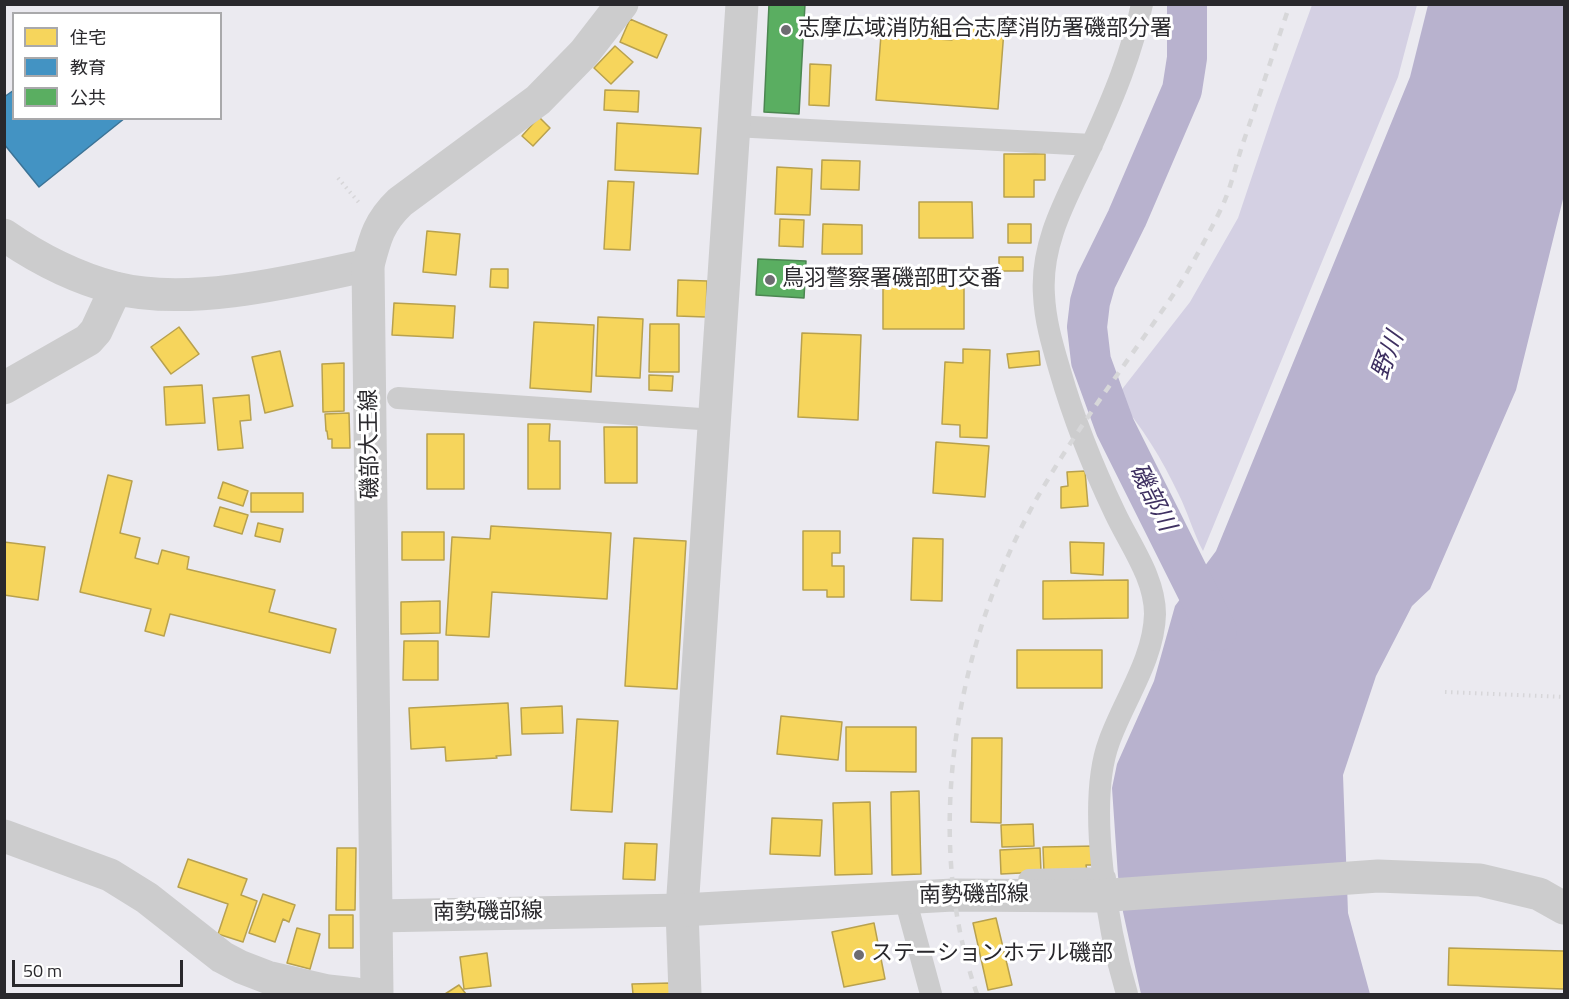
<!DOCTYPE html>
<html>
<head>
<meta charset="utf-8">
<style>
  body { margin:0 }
  #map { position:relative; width:1569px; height:999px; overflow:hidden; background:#ebeaf0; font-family:"Titillium Web","Noto Sans JP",sans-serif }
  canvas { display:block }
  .frame { position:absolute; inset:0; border:6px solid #29282c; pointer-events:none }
  .legend { position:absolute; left:12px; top:12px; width:210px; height:108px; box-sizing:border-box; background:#fff; border:2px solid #a9a9ab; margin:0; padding:8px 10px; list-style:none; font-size:18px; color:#29282c }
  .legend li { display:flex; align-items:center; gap:12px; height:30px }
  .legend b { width:30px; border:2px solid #a9a9ab }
  .scale { position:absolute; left:12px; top:960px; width:171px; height:27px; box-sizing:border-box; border:3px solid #29282c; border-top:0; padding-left:8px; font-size:18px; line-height:21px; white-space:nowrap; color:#29282c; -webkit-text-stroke:4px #fff; paint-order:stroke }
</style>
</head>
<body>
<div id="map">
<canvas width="1569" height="999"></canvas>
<div class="frame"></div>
<ul class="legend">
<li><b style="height:16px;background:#f6d55c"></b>住宅</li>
<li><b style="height:16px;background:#4393c3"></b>教育</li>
<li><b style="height:16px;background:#5aae61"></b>公共</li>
</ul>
<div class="scale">50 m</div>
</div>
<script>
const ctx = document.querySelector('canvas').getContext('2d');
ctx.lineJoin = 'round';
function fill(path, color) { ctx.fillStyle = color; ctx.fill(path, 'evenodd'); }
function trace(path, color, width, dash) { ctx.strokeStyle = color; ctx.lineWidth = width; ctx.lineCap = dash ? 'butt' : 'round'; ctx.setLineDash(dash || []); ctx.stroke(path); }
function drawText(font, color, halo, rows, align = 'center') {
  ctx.font = font + ' "Titillium Web","Noto Sans JP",sans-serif'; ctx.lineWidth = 6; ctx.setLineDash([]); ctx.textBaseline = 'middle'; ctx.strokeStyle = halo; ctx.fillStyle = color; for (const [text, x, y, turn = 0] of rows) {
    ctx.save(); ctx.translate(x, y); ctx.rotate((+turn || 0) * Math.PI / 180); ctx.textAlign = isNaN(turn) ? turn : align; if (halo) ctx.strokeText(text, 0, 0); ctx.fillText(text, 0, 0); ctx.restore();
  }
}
fill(new Path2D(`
  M1312,5H1417L1398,77L1203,551C1193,532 1188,513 1179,495C1162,459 1142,426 1116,397L1190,302L1238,218L1276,105Z`), '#d4d0e3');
fill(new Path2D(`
  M1428,5H1564V195L1516,390L1430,589L1412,606L1376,676L1343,775L1348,913L1370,994H1141L1123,912L1118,876L1112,788L1117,764L1154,681L1175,606L1216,551L1410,77Z`), '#b8b2ce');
const homes = new Path2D(`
  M630,19L667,35L657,58L620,42Z
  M952,26L1004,30L998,109L876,100L881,35L952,40Z
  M615,46L633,62L611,84L594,68Z
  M810,64L831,65L829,106L809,105Z
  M605,90L639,91L638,112L604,110Z
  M539,117L550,128L533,146L522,136Z
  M617,123L701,128L698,174L615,170Z
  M1004,154H1045V180H1034V197H1004Z
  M822,160L860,161L859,190L821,189Z
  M777,167L812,169L810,215L775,214Z
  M608,181L634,182L630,250L604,249Z
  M919,202H972L973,238H919Z
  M780,219L804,220L803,247L779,246Z
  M823,224L862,225V254H822Z
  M1008,224H1031V243H1008Z
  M427,231L460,234L456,275L423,272Z
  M999,257H1023V271H999Z
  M491,269H508V288L490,287Z
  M678,280L707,281L706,317L677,316Z
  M883,286H964V329H883Z
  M394,303L455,306L453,338L392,335Z
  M598,317L643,319L640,378L596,376Z
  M534,322L594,325L591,392L530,388Z
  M650,324H679V372H649Z
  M179,327L199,354L171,374L151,347Z
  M802,333L861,335L858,420L798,417Z
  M963,349L990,350L987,438L960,437V425L942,424L945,362L963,363Z
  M280,351L293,406L265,413L252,357Z
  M1039,351L1040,365L1009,368L1007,354Z
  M344,363V411L323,412L322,364Z
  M649,375L673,376L672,391L649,390Z
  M202,385L205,423L166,425L164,387Z
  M249,395L251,420L240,421L243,448L218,450L213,398Z
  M349,413L350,448H332V439H328L327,431H326L325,414Z
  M528,424H550L549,441H560V489H528Z
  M604,427H637V483H605Z
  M427,434H464V489H427Z
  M936,442L989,446L985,497L933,493Z
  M1085,471L1088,506L1061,508V487L1068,486L1067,472Z
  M108,475L132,481L120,533L140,538L135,558L158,564L162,550L189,557L187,569L275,590L269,612L336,629L330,653L170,614L164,636L145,631L151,609L80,592Z
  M223,482L248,491L243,506L218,498Z
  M251,493H303V512H251Z
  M220,507L248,515L242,534L214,526Z
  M258,523L283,529L280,542L255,536Z
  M491,526L611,533L607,599L492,592L489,637L446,635L452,537L490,539Z
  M803,531H840V553H832V566H844V597H827V590H803Z
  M402,532H444V560H402Z
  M634,538L686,541L677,689L625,686Z
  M913,538L943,539L942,601L911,600Z
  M4,542L45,547L38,600L4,595Z
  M1070,542L1104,543L1103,575L1071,573Z
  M1128,580V618L1043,619V581Z
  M440,601V633L401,634V602Z
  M404,641H438V680H403Z
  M1017,650H1102V688H1017Z
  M508,703L511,755L496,756L497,758L446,761L445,747L411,749L409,708Z
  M562,706L563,733L522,734L521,708Z
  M781,716L842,722L838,760L777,754Z
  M577,719L618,721L612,812L571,810Z
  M846,727H916V772L846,771Z
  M972,738H1002L1001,823L971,822Z
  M919,791L921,874L892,875L891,792Z
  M870,802L872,874L835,875L833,803Z
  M772,818L822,820L820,856L770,854Z
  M1033,824L1034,846L1002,847L1001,825Z
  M625,843L657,844L655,880L623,879Z
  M1096,846L1097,865H1086L1087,871L1044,873L1043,847Z
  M337,848H356L355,910H336Z
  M1040,848L1041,872L1001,874L1000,850Z
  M188,859L247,879L241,895L257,901L243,942L218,934L228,904L178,887Z
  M263,894L295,905L289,922L283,919L275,942L249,933Z
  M329,915H353V948H329Z
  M996,918L1012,985L988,990L973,923Z
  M874,923L885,979L844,987L832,932Z
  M297,928L320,934L310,969L287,963Z
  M1449,948L1564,951V989L1448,985Z
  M487,953L491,986L464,989L460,957Z
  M671,983V994H621H633L632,984Z
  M459,985L466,994H445Z`);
fill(homes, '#f6d55c');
trace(homes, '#b8a14e', 1.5);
const schools = new Path2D(`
  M14,90V118H125L39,187L4,144V97Z`);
fill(schools, '#4393c3');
trace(schools, '#3b7396', 1.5);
const public = new Path2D(`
  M769,4H805L799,114L764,112Z
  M758,259L806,261L804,298L756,295Z`);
fill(public, '#5aae61');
trace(public, '#4b8651', 1.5);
trace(new Path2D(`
  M1187,4V58L1182,90L1127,218L1096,281L1090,302L1087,327L1091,361L1115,427L1217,631`), '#b8b2ce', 40);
trace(new Path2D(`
  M338,178L361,205
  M1445,692L1564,697`), '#d7d6d9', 4, [1.5, 4.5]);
trace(new Path2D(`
  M734,126L1092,145
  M398,398L715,420
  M1029,880L1105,878
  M905,898L931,994
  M1127,994C1108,931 1086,804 1109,742C1124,700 1154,659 1155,614C1155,578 1130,545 1115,513C1093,467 1074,420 1060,371C1053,347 1045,321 1044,295C1040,239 1071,191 1093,142C1113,98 1132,53 1142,4`), '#cccccd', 22);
trace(new Path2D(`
  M4,235C37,258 77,278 115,288C189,307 295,281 368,265
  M4,388L88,340L96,331L116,288
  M685,994L682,910L742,4`), '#cccccd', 33);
trace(new Path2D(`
  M4,836L110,875L147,898L222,957L241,967L267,977L328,991L356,994
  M377,916L682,910L953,895L1098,896L1378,876L1480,880L1539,894L1564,908
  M377,994L368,265C375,238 379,222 400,202L538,100L584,53L622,4`), '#cccccd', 33);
trace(new Path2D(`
  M977,994C920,832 957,632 1044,486C1082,421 1128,361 1171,298C1189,271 1206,239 1221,209C1231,188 1236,164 1243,143C1259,97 1274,51 1290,4`), '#d7d7d9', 4.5, [8, 8]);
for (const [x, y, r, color] of [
  [786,30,6,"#6d6c71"],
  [770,280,6,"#6d6c71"],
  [859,955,6,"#6d6c71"]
]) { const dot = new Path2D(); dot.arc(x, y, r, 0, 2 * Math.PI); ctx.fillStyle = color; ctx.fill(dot); trace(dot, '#fff', 2); }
drawText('22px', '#29282c', '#fff', [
  ["志摩広域消防組合志摩消防署磯部分署",798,30],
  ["鳥羽警察署磯部町交番",782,280],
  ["ステーションホテル磯部",871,955]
], 'left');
drawText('22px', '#29282c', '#fff', [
  ["磯部大王線",371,444,-91],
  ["南勢磯部線",974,896,-1],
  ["南勢磯部線",488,913,-1]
]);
drawText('italic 24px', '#3e3061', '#fff', [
  ["野川",1389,356,-69],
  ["磯部川",1151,498,63]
]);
</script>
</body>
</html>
